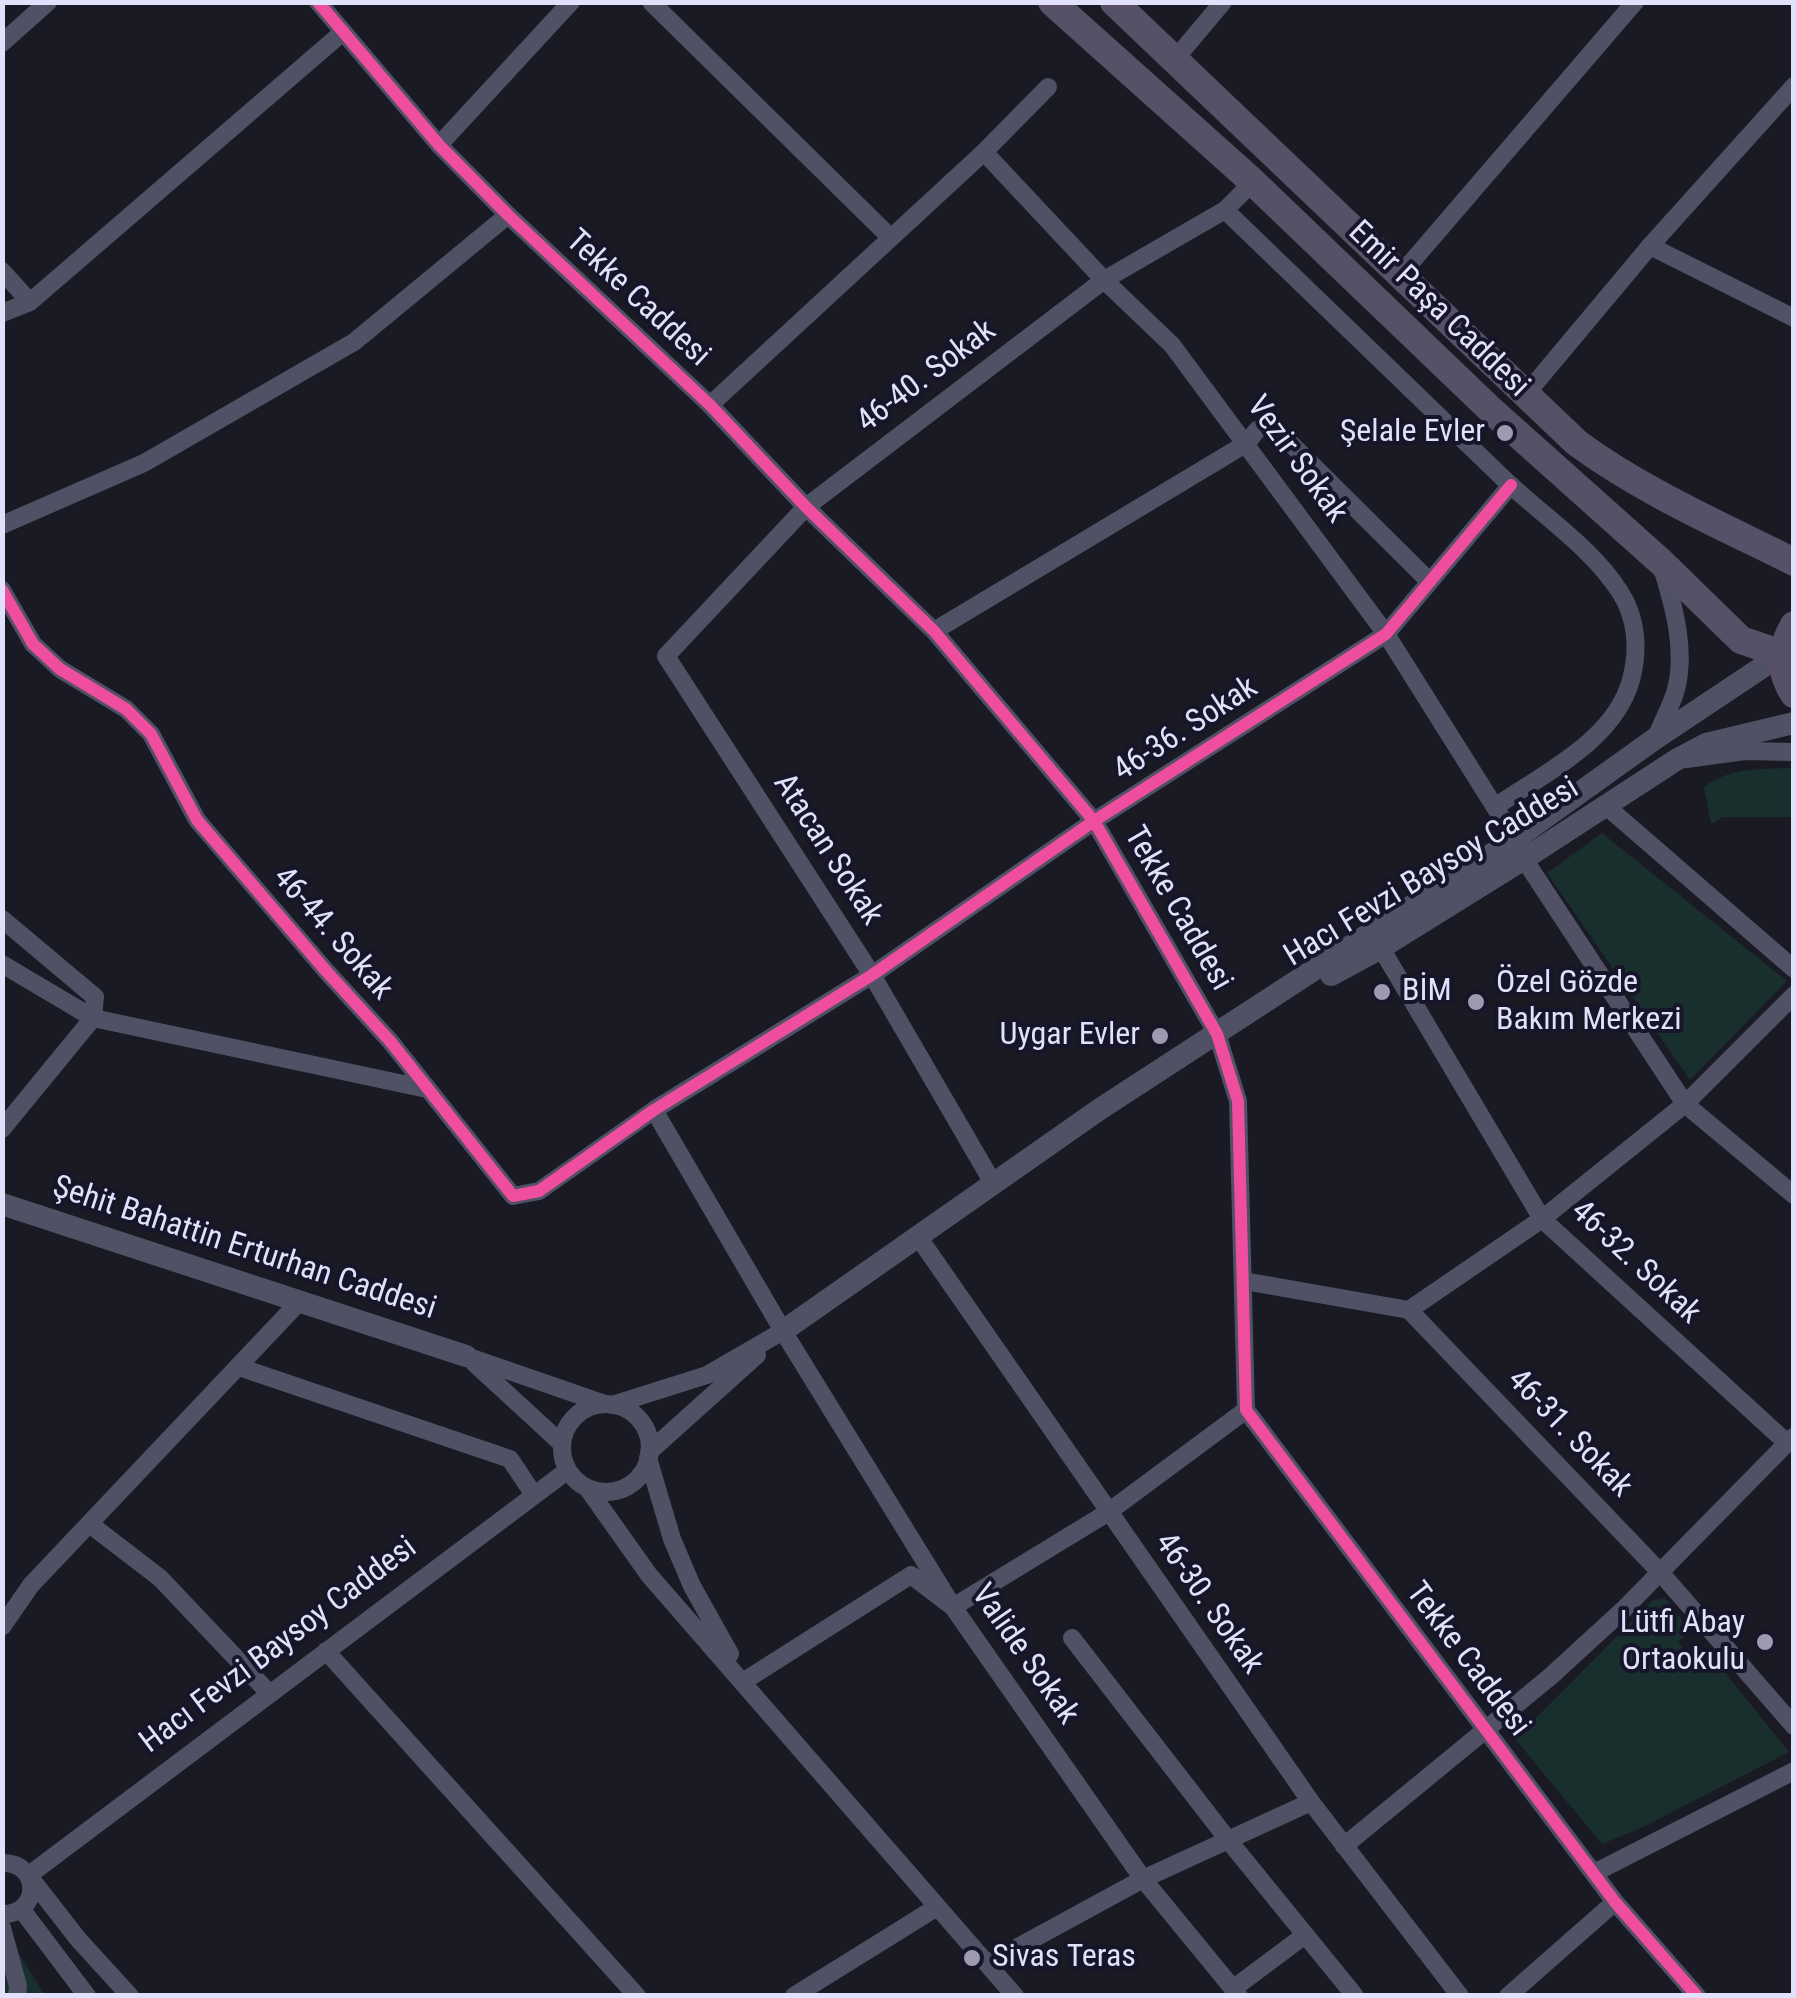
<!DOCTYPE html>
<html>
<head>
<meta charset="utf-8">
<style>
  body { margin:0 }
  #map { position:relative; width:1796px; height:1998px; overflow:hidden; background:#1a1a24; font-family:"Roboto Condensed",sans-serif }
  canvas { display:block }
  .frame { position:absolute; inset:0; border:5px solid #e2e1fb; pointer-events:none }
</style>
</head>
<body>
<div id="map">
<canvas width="1796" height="1998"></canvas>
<div class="frame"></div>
</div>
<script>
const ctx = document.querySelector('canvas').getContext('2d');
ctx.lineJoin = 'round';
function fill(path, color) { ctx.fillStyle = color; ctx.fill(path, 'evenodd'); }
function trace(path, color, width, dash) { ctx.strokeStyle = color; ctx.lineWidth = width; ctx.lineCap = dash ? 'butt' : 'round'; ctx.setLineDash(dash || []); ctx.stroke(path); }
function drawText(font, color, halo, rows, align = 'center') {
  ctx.font = font + ' "Roboto Condensed",sans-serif'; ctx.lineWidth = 8; ctx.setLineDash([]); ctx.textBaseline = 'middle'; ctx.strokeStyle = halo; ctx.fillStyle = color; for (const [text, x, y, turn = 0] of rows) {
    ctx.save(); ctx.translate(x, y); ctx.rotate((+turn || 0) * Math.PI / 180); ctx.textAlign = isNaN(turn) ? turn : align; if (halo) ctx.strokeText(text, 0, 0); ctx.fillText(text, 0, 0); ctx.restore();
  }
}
fill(new Path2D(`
  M1793,768V817H1723L1711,824L1704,787C1730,767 1762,769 1793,768Z
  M1602,833L1787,981L1690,1080L1547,873Z
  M1665,1598L1690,1631L1678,1642L1693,1660L1706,1649L1789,1752L1639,1829L1602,1844L1515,1739L1653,1600Z
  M3,1929L45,1995H3Z`), '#192f2e');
trace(new Path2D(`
  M318,2L439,145L508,215L710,405L806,507L934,631L1094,821L1217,1034L1238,1101L1246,1410L1615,1902L1697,1996
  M651,2L891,238
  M2,43L48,2
  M1176,58L1223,2
  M439,145L571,2
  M984,152L1104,280L1172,345L1386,634L1515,839
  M1225,210C1319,300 1412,390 1505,480C1543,516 1592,548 1620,592C1637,618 1639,650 1631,680C1614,741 1544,773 1495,807
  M1650,246L1794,318
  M2,271L30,302
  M1402,273L1635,2
  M2,313L30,302L343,32
  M1527,393L1650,246L1794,86
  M710,405L984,152L1048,87
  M2,525L144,463L354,342L508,215
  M2,590L33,644L60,669L126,709L151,734L197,820L327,972L390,1041L513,1196L539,1191L654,1110L872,975L1094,821L1386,634L1511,485
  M934,631L1247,443L1257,430L1267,425L1279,432L1430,582
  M1656,738C1662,723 1670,708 1675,693C1687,653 1674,606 1662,568
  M1686,759L1745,751L1794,752
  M1606,806L1794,969
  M1524,859L1685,1104L1794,1195
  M2,919L95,997L93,1018L2,1129
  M1381,948L1542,1219L1787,1443
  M2,964L93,1018L427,1089
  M654,1110L783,1331L953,1607L1143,1879L1239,1996
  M993,1183L872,975L666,656L806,507L1104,280L1225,210L1253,182
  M919,1238L1311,1802L1460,1996
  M1244,1281L1409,1310L1659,1571L1794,1726
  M1409,1310L1542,1219L1685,1104L1794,995
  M466,1356L605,1404
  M474,1363L562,1444
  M239,1367L510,1459L534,1495
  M562 1448a44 44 0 1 1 88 0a44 44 0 1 1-88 0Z
  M612,1405L707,1375L783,1331
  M649,1452L757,1355
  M648,1458L672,1539L692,1586L730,1654
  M588,1489L649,1575L1015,1996
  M91,1525L160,1578L270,1694
  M2,1627L31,1585L301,1300
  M1072,1638L1229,1841L1355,1996
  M326,1651L637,1996
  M744,1681L911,1575L953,1607L1107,1513L1246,1410
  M1344,1846L1551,1676L1623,1610L1793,1437
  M2,1863C41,1862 41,1915 2,1914
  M1594,1873L1794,1771
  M29,1875L568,1470
  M32,1880L78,1939L130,1996
  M22,1910L87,1996
  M2,1928L18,1986L17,1996
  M987,1964L1143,1879L1311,1802
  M1234,1988L1305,1935
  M794,1996L937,1907
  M1508,1996L1615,1902`), '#505164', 18);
trace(new Path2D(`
  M1331,975L1381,948L1524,859L1676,760L1706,744L1794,723
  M2,1204L466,1356
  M783,1331L1100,1109L1515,839L1656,738L1782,654`), '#505164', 22);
trace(new Path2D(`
  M1052,2L1253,182L1492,411L1661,562L1741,640L1782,654
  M1114,2L1577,443C1644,492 1720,525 1794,562
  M1794,625C1780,648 1779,671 1794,694`), '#575168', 28);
trace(new Path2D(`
  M318,2L439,145L508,215L710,405L806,507L934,631L1094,821L1217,1034L1238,1101L1246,1410L1615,1902L1697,1996
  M2,590L33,644L60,669L126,709L151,734L197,820L327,972L390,1041L513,1196L539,1191L654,1110L872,975L1094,821L1386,634L1511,485`), '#ef4d9e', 12);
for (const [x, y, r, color] of [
  [1505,433,10,"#9c9bb0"],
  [1382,992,10,"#9c9bb0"],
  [1476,1002,10,"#9c9bb0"],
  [1160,1036,10,"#9c9bb0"],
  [1765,1642,10,"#9c9bb0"],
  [972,1958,10,"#9c9bb0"]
]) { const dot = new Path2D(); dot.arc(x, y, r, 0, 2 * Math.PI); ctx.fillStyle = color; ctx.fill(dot); trace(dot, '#171529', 4); }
drawText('32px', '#e2e1fb', '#171529', [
  ["Tekke Caddesi",637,299,43],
  ["Emir Paşa Caddesi",1438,310,44],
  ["46-40. Sokak",927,377,-37],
  ["Vezir Sokak",1296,460,54],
  ["46-36. Sokak",1186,730,-33],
  ["Atacan Sokak",827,850,57],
  ["Hacı Fevzi Baysoy Caddesi",1432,873,-31],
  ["Tekke Caddesi",1177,909,60],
  ["46-44. Sokak",332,934,49],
  ["Şehit Bahattin Erturhan Caddesi",244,1249,18],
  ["46-32. Sokak",1635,1263,43],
  ["46-31. Sokak",1569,1434,46],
  ["46-30. Sokak",1208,1604,55],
  ["Hacı Fevzi Baysoy Caddesi",279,1646,-37],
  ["Valide Sokak",1024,1655,55],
  ["Tekke Caddesi",1467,1660,53]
]);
drawText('32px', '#e2e1fb', '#171529', [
  ["Şelale Evler",1485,433],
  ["Özel Gözde",1496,984,"left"],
  ["Bakım Merkezi",1496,1021,"left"],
  ["BİM",1402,992,"left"],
  ["Uygar Evler",1140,1036],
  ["Lütfi Abay",1745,1624],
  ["Ortaokulu",1745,1661],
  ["Sivas Teras",992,1958,"left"]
], 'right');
</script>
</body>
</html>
